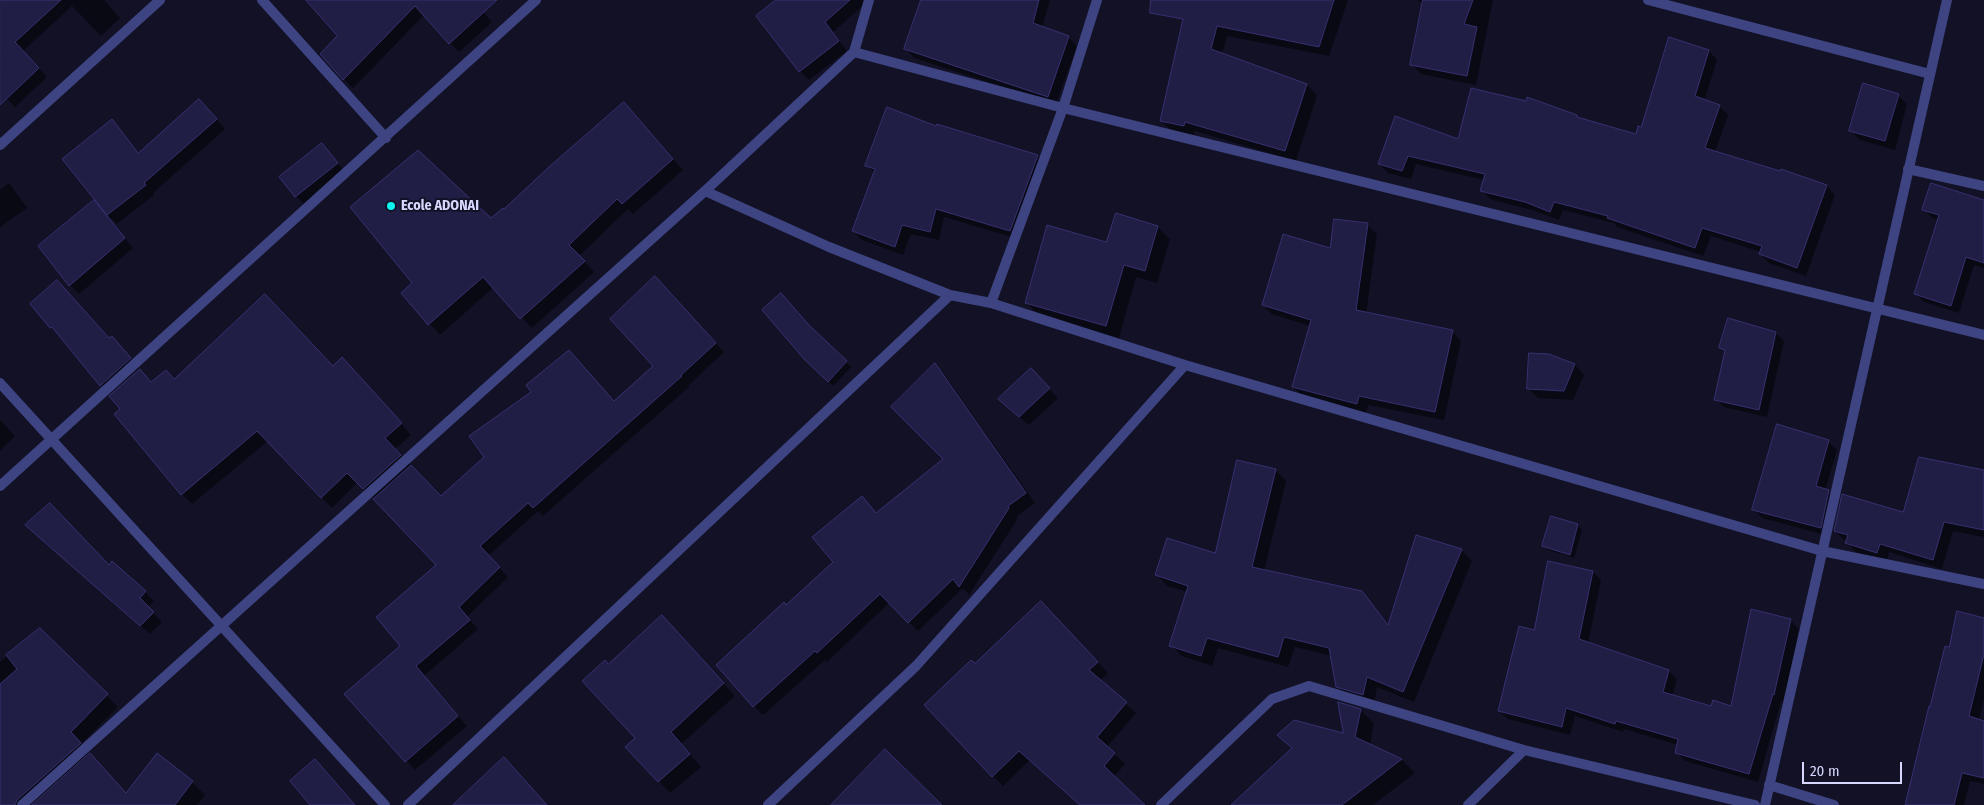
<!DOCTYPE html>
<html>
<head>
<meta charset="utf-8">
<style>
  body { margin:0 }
  #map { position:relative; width:1984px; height:805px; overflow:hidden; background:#121126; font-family:"Fira Sans Condensed",sans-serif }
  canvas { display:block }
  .scale { position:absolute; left:1802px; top:762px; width:100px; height:22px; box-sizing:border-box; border:2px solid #d7d7fd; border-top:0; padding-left:6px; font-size:15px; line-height:18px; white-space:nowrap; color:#d7d7fd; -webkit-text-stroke:4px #121126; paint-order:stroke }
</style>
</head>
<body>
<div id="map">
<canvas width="1984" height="805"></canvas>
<div class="scale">20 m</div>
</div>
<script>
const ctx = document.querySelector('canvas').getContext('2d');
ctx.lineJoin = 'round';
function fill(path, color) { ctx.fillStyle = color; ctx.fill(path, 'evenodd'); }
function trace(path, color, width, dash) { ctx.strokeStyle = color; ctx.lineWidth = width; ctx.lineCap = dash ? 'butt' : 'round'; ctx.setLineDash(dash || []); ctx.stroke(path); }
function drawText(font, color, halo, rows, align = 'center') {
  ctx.font = font + ' "Fira Sans Condensed",sans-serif'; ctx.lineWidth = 4; ctx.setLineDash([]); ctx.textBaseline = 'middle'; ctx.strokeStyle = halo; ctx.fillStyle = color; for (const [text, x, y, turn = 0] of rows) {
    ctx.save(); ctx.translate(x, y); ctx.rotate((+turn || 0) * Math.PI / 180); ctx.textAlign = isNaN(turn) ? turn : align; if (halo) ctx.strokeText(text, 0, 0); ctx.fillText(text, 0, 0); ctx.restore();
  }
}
fill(new Path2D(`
  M0,0H104L120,18L101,36L72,6L23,51L47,77L15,107L0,91Z
  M307,0H472L492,22L459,52L424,15L353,88L344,79L339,36Z
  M778,0H869L833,32L847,51L809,80L800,71Z
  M922,0H1050L1042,28L1068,37L1077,46L1056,104L914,58L906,49Z
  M1186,0H1348L1329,56L1227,36L1222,54L1307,85L1317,95L1296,161L1195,131L1194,136L1172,131L1161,121L1186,14Z
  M1418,0H1493L1476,85L1421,74L1412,64L1423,5Z
  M1709,51L1717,60L1704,101L1719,106L1728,115L1715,152L1827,186L1835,195L1806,276L1769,263L1760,254L1761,252L1711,236L1703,256L1617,227L1614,223L1563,210L1559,220L1535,211L1490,199L1482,191L1484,180L1416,164L1411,179L1388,173L1379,164L1459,141L1577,116L1581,120L1636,135Z
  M1898,95L1907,104L1895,150L1860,140L1851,131Z
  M624,104L683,170L633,214L628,209L579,256L594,272L532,328L494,287L440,335L403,293L491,220L504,211Z
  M208,110L225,129L153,193L154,195L117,224L107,214L106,215L133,248L79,294L70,285L106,214L107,213L112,121L139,154Z
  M938,125L1038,156L1046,165L1019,239L944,217L939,240L911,234L903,255L862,240L853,231L875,173L867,166L937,128Z
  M322,145L346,173L305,205L296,196Z
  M9,183L27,208L0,227V190Z
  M1984,202V268L1974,265L1959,313L1924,302L1916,294L1939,220L1932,218L1924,209Z
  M1367,225L1377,234L1366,314L1452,331L1461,341L1444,420L1368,405L1366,413L1302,396L1293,387L1310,326L1272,314L1263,305Z
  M1158,227L1170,239L1157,283L1136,277L1119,338L1039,315L1026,303L1107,243Z
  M664,287L724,352L689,385L690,386L543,516L538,511L488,556L508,577L467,617L478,629L424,676L467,726L415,770L346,694L402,646L438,565L358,482L332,508L268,441L192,504L182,494L152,383L333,367L353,369L411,435L395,449L441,498L614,402L655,366Z
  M31,304L116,342L134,363L106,389L57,331Z
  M1728,319L1776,333L1784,341L1767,417L1724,407L1716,399L1726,353L1721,347Z
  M811,329L851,367L833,386L805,358Z
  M1549,356L1575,365L1584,375L1573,400L1538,398L1528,388Z
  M935,364L944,374L1035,503L1016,517L1018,518L969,595L963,588L918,631L890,602L827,662L825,660L763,715L754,706L786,607L835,562L877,514L945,459Z
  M1040,379L1058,398L1029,425L1009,408Z
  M0,420L15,436L0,451Z
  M1778,426L1829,442L1837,450L1825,491L1837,500L1829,536L1762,518L1754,509Z
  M1275,470L1286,481L1264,571L1361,592L1389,625L1461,550L1472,561L1414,702L1377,687L1374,705L1348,697L1337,686L1332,656L1295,647L1288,667L1218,648L1212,666L1182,656L1171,645L1188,592L1167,586L1157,575L1216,555Z
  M1984,472V537L1953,531L1942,569L1889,552L1887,561L1856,552L1835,531L1904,513Z
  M1552,518L1578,525L1582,530L1574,558L1548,550L1544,546Z
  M36,534L109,567L145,592L154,601L148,607L162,622L150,634Z
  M1593,572L1601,580L1588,644L1669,671L1677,679L1672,696L1712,708L1732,707L1790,620L1799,629L1783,703L1781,702L1758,782L1685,761L1676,752L1678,745L1624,729L1623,732L1575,716L1570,735L1508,719L1499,711L1535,632Z
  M1051,613L1108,673L1100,681L1136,713L1107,747L1125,764L1114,777L1143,805H1080L1030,760L1003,786L993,776L975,665Z
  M1984,619V699L1979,720L1984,721V784L1970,781L1964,805H1908L1931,708L1950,649Z
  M673,628L735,696L681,744L701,767L670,793L627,747L637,738L608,665Z
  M39,629L118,707L81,744L91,755L126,794L157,754L192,782L205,795L197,805H41L37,800L30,805H0V662Z
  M1360,710L1374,723L1370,745L1402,760L1415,773L1373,805H1242L1293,749L1279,735L1345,734Z`), '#0007');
const building = new Path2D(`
  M0,0H61L15,42L39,68L0,105Z
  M306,0H497L449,44L415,6L343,80L320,54L337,36Z
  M776,0H850L825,22L839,41L799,72L756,16Z
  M921,0H1039L1033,23L1069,36L1048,97L904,49Z
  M1151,0H1334L1319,47L1217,26L1211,49L1307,84L1285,151L1185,122L1184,126L1160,121L1183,19L1150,13Z
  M1423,0H1473L1464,24L1477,27L1467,76L1410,65Z
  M1669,37L1709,50L1695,96L1720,105L1705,148L1780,171L1781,169L1827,185L1797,268L1759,254L1762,246L1702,228L1695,248L1607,218L1608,216L1554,202L1550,212L1525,202L1480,191L1485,174L1408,156L1402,171L1378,164L1395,116L1458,139L1471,88L1526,101L1527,97L1577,115V117L1636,134L1638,126L1641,127Z
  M1863,83L1899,94L1885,141L1849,131Z
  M199,99L217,119L144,183L146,185L107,215L62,159L112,119L138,153Z
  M624,102L673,159L622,204L617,199L569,245L585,261L520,319L483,277L428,325L401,293L412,283L350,207L418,150L491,218L503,208L504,209L549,167Z
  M887,107L936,126L937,124L1038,155L1010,231L936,209L930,232L902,225L895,247L852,231L875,169L865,166Z
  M322,143L338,163L295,197L279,177Z
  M1931,183L1984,200V263L1966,257L1951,306L1914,294L1939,215L1922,210Z
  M94,200L125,238L69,286L38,246Z
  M1116,213L1158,226L1145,271L1124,265L1106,326L1025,303L1047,225L1106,242Z
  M1334,219L1368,223L1356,310L1453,330L1435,412L1359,396L1357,404L1292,387L1311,320L1262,305L1283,234L1330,248Z
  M655,276L716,343L681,375L682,376L533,508L528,503L480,546L500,567L459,607L470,620L416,666L458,716L405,762L344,694L400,646L376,617L436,565L373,499L411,465L441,496L484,457L469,436L531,392L526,385L569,350L614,401L653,366L610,319Z
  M57,280L109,338L112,336L131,358L100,386L52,327L50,328L30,304Z
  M781,293L808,324L847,361L828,382L804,359L762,310Z
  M265,294L333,366L342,357L402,423L385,438L401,455L363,489L347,473L321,498L257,431L181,495L114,414L120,409L109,396L140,369L151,382L166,370L174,379Z
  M1728,318L1776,332L1759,410L1714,400L1725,350L1719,348Z
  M1529,353L1549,354L1575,364L1564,391L1527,389Z
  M935,363L1026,493L1008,506L1009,508L959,587L953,579L908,623L880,594L817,653L815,651L753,707L716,665L784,602L786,605L833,562L812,537L862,496L876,513L943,459L891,407Z
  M1031,368L1050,388L1019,417L998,399Z
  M1777,424L1829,440L1816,486L1829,490L1821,528L1752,510Z
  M1919,457L1984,470V530L1944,522L1933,560L1880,544L1877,553L1845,543L1848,535L1834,531L1842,494L1903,512Z
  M1237,460L1276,469L1252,567L1362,591L1388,625L1416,535L1462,549L1403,692L1367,677L1363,695L1336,687L1329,648L1284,637L1278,657L1207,638L1201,656L1169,646L1188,586L1155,575L1167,538L1215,553Z
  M50,503L109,565L112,561L146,591L140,598L154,612L140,626L25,525Z
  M1551,516L1578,524L1570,555L1542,546Z
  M1548,561L1593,571L1579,639L1669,670L1663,692L1711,706L1713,700L1731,706L1751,609L1791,619L1774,695L1773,694L1749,774L1675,753L1678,739L1616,721L1615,724L1566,708L1562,727L1498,711L1519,626L1534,630Z
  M1041,601L1098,662L1089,670L1127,702L1097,737L1115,753L1104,766L1145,805H1080L1019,751L992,777L924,705L971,660L975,663Z
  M1957,611L1984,618V654L1969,716L1984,721V778L1962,773L1954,805H1905L1929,706L1930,707L1945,646L1949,647Z
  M662,615L724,683L671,732L690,754L658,782L625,747L635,738L582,681L605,660L608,664Z
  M40,628L108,694L71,732L81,743L17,800L15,805H0V684L17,669L6,655Z
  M1338,702L1361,709L1355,737L1402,759L1342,805H1231L1292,748L1277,735L1294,720L1343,733Z
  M885,749L942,805H831Z
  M90,753L126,793L157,753L193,781L175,805H32Z
  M504,757L547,805H453Z
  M315,759L355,805H310L290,781Z`);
fill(building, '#211e46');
trace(building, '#363170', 1);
trace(new Path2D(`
  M262,0L386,138
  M1648,0L1930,74
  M854,52L1063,108L1984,335
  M0,145L160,0
  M1908,169L1984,186
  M705,191L829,247L950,295L991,303L1185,365
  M991,303L1063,108L1097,0
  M0,383L385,805
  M0,486L536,0
  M1769,785L1834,805
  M22,805L705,191L854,52L869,0
  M408,805L950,295
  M768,805L916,666L1185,365L1822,551L1984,584
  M1161,805L1272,699L1309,686L1524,750L1755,805
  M1468,805L1524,750
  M1765,805L1947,0`), '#3e4482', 10);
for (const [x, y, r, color] of [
  [391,206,5,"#0ef2ee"]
]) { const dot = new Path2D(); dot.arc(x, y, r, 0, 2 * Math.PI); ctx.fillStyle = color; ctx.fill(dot); trace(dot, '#121126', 2); }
drawText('bold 14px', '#d7d7fd', '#121126', [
  ["Ecole ADONAI",401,206]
], 'left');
</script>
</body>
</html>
